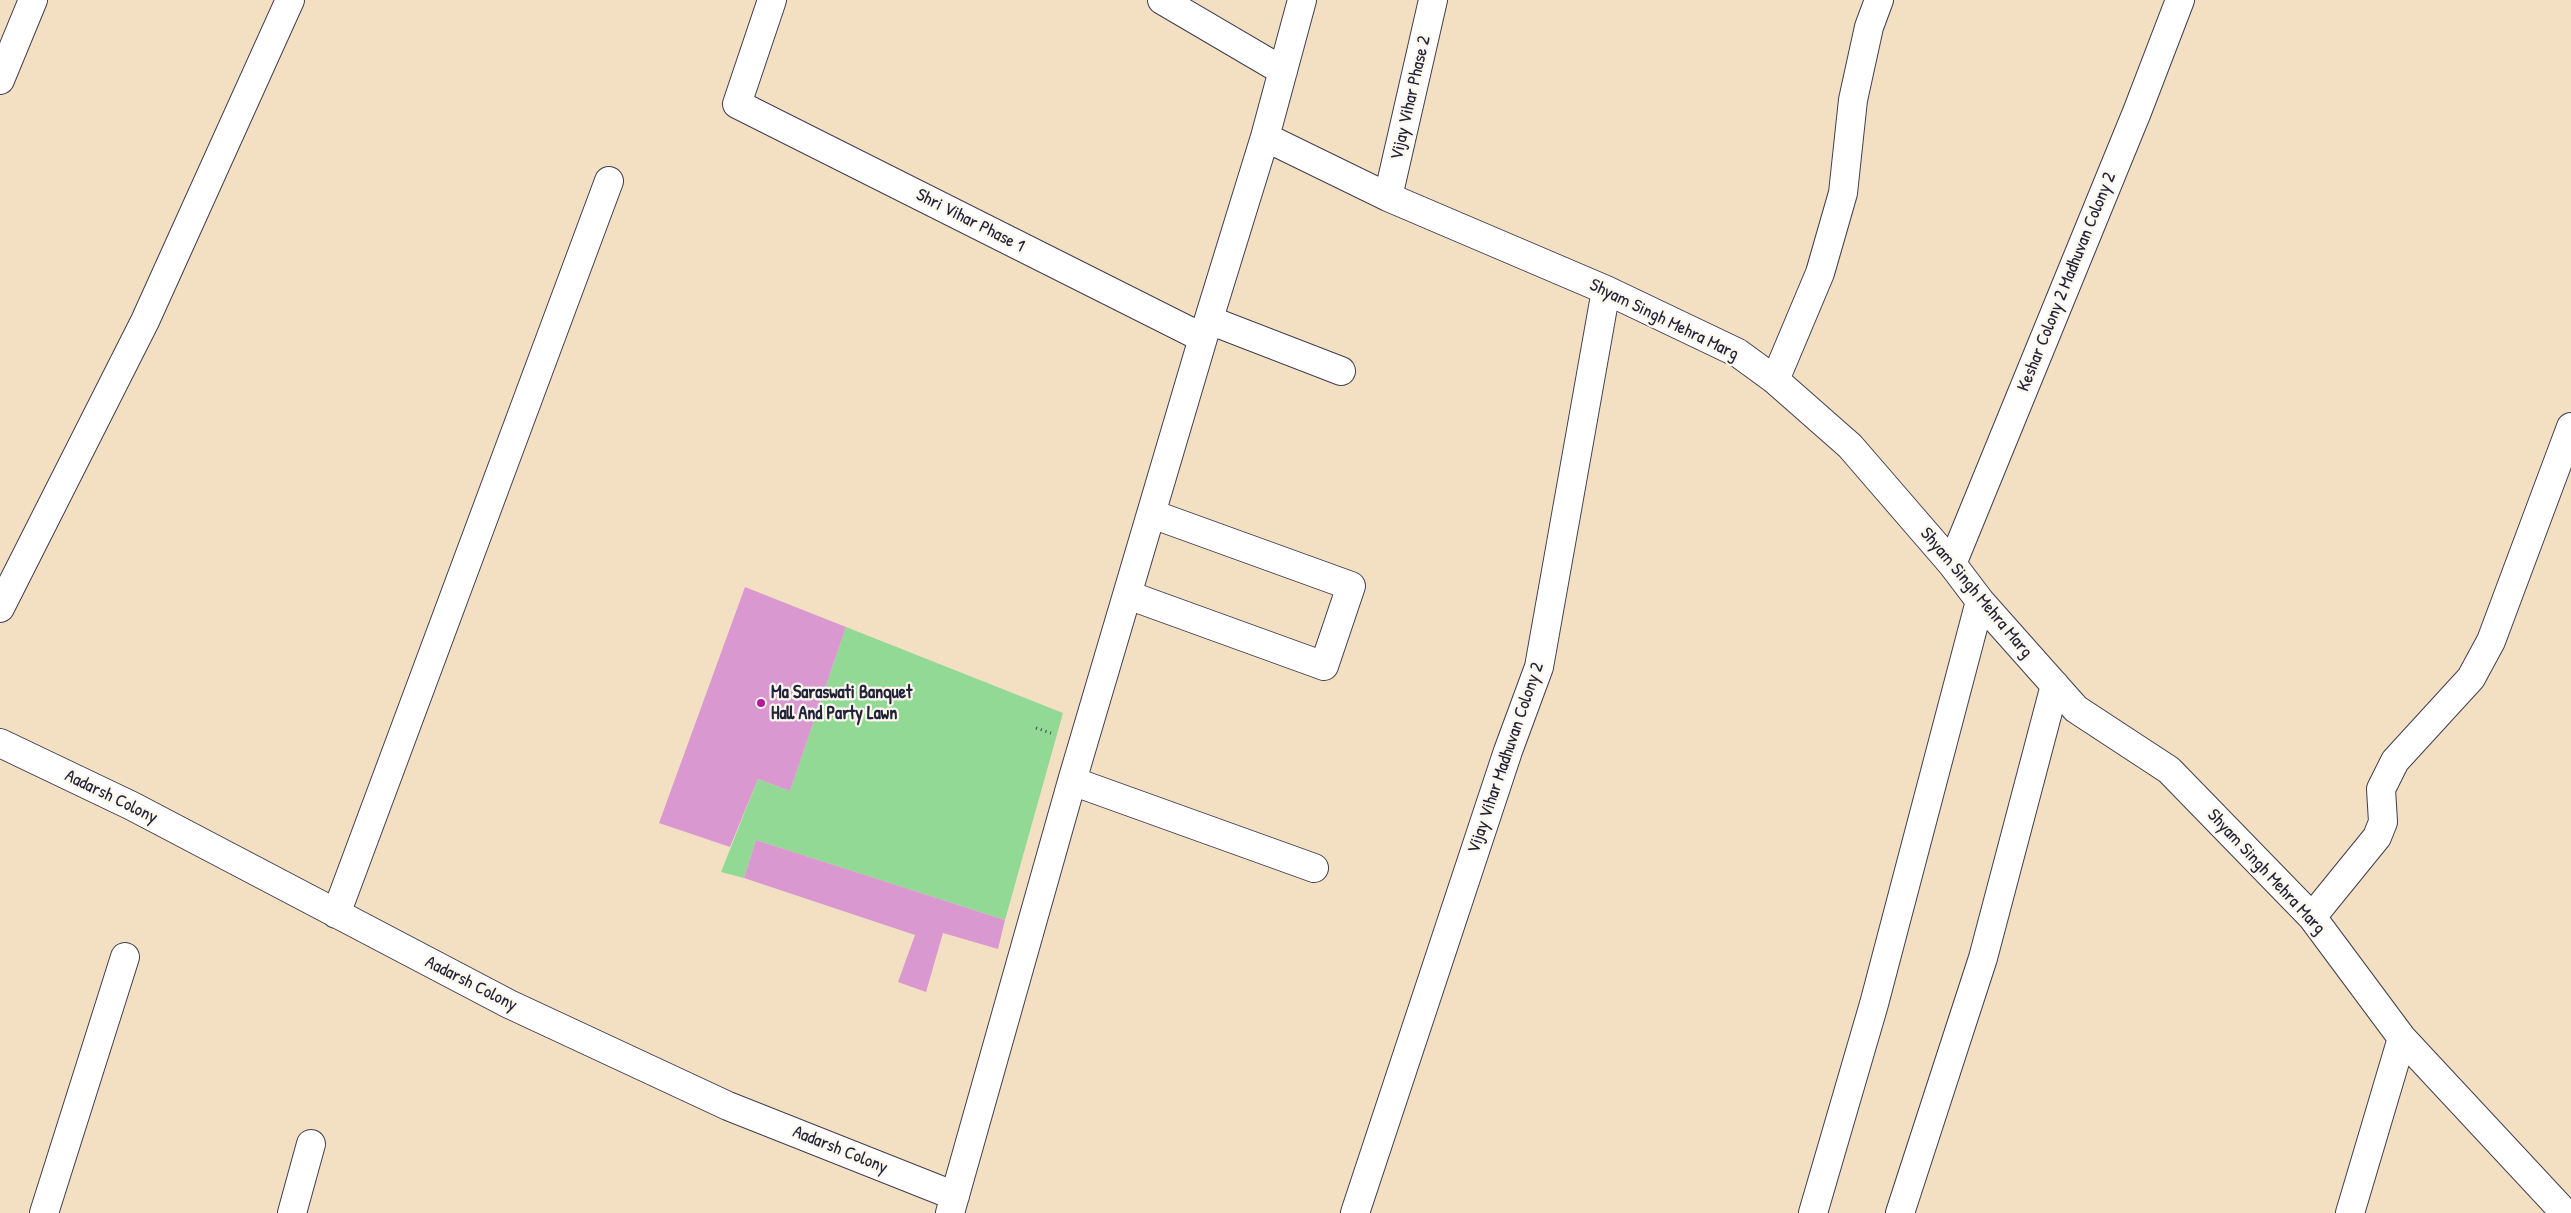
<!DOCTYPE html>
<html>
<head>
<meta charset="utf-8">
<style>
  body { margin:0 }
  canvas { display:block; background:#f3e0c3 }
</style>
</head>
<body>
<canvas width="2571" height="1213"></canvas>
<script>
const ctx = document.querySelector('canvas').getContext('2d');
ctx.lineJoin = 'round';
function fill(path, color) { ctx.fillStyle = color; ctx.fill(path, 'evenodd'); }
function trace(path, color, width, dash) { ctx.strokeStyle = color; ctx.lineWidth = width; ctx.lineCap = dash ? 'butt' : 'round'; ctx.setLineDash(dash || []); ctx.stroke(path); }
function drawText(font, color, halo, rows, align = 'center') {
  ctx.font = font + ' "Patrick Hand",sans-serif'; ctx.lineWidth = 4.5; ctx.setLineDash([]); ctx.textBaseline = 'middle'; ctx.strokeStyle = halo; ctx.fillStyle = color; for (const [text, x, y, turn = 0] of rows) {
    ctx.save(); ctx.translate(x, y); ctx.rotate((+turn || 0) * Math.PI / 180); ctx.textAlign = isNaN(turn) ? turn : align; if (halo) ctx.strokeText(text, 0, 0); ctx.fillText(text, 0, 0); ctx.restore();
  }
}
fill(new Path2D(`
  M846,627L1063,713L1005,920L756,840L744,878L721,872L758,779L790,791Z`), '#91d994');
fill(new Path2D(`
  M745,587L846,627L790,791L758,779L730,847L659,823Z
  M756,840L1005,920L998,949L943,933L926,992L898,982L915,935L744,878Z`), '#d999d0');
const minor = new Path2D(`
  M772,0L737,104L1203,338
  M1162,0L1283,71
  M0,80L33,0
  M1265,137L1388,197L1606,290L1738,353L1775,380L1850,446L1952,564L1980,601L2076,709L2169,770L2312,917L2402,1038L2565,1213
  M1388,197L1433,0
  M1209,320L1341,371
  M1775,380L1820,273L1843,193L1853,100L1869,27L1879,0
  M1952,564L2137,112L2180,0
  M1128,595L1324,666L1351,586L1152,514
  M0,608L145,321L290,0
  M0,743L132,806L509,1004L728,1106L955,1196
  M1072,781L1314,868
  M336,914L609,181
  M2312,917L2377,837L2383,822L2381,789L2395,761L2471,678L2491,641L2571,427
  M44,1213L125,957
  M292,1213L311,1144
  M950,1213L1072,781L1203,338L1265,137L1302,0
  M1355,1213L1508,751L1539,667L1606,290
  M1813,1213L1874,1004L1980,601
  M1900,1213L1983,958L2055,685
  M2350,1213L2402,1038`);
trace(minor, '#413e4f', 30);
trace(new Path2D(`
  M1036,728L1051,733`), '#413e4f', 3, [1, 4]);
trace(minor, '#fff', 28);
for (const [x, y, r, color] of [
  [761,703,5,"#b5179e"]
]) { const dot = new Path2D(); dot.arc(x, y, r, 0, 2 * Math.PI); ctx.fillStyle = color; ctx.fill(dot); trace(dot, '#fbf7ec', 2); }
drawText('18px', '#22223b', '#fbf7ec', [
  ["Vijay Vihar Phase 2",1411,98,-77],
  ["Shri Vihar Phase 1",970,221,27],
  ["Keshar Colony 2 Madhuvan Colony 2",2067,282,-68],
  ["Shyam Singh Mehra Marg",1664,320,26],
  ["Shyam Singh Mehra Marg",1976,593,50],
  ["Vijay Vihar Madhuvan Colony 2",1506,758,-71],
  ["Aadarsh Colony",111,797,26],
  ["Shyam Singh Mehra Marg",2266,872,47],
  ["Aadarsh Colony",471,984,27],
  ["Aadarsh Colony",840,1150,22]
]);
drawText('bold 18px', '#22223b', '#fbf7ec', [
  ["Ma Saraswati Banquet",771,693],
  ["Hall And Party Lawn",771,714]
], 'left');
</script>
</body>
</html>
